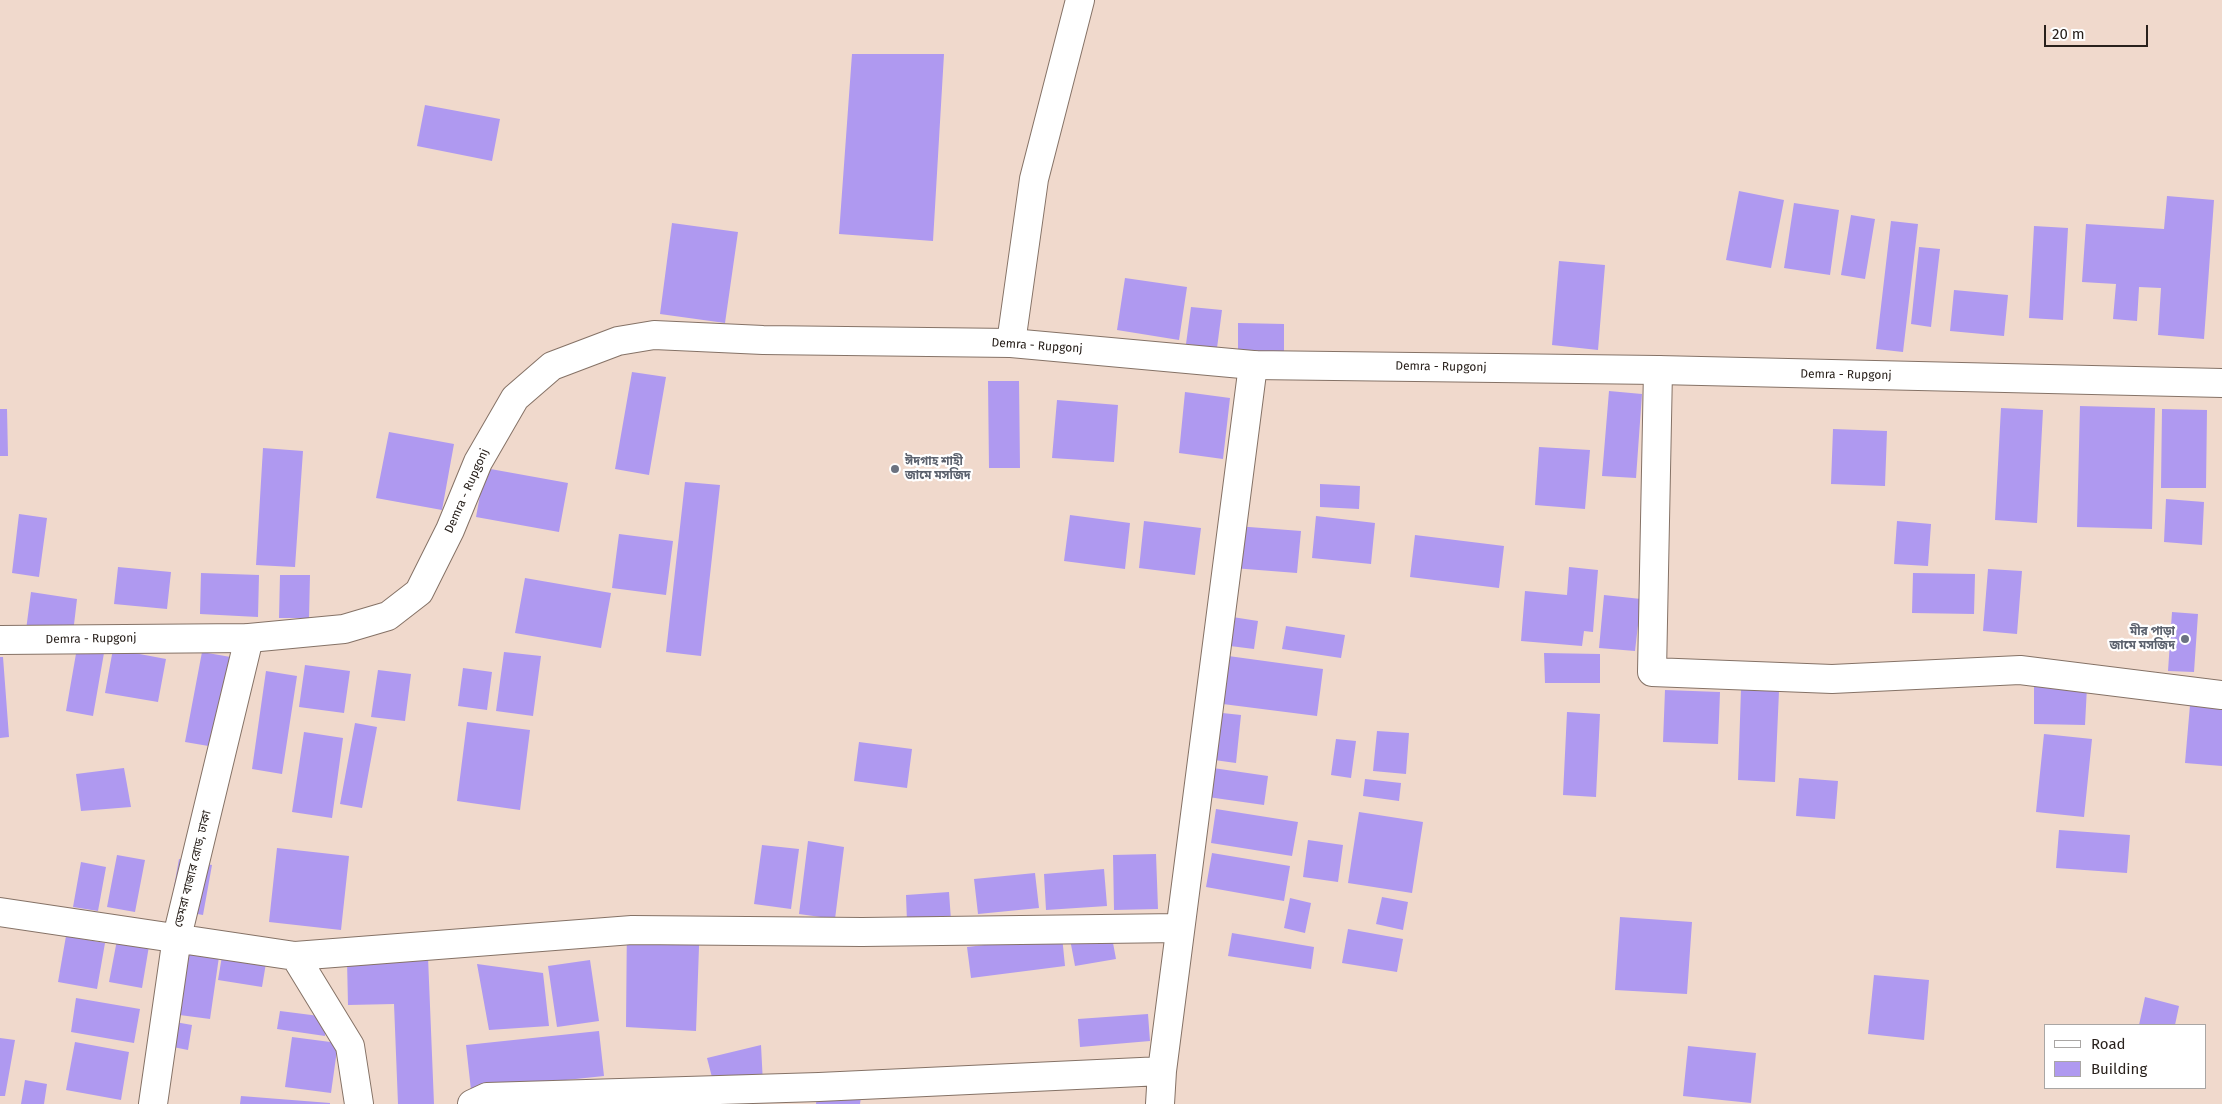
<!DOCTYPE html>
<html>
<head>
<meta charset="utf-8">
<style>
  body { margin:0 }
  #map { position:relative; width:2222px; height:1104px; overflow:hidden; background:#f0d9cc; font-family:"Fira Sans",sans-serif }
  canvas { display:block }
  .legend { position:absolute; left:2044px; top:1024px; width:162px; height:65px; box-sizing:border-box; background:#fff; border:1px solid #a9a6a4; margin:0; padding:6px 9px; list-style:none; font-size:15px; color:#29211c }
  .legend li { display:flex; align-items:center; gap:10px; height:25px }
  .legend b { width:25px; border:1px solid #a9a6a4 }
  .scale { position:absolute; left:2044px; top:25px; width:104px; height:22px; box-sizing:border-box; border:2px solid #29211c; border-top:0; padding-left:6px; font-size:15px; line-height:18px; white-space:nowrap; color:#29211c; -webkit-text-stroke:4px #fff; paint-order:stroke }
</style>
</head>
<body>
<div id="map">
<canvas width="2222" height="1104"></canvas>
<ul class="legend">
<li><b style="height:6px;background:#fff"></b>Road</li>
<li><b style="height:14px;background:#af99f0"></b>Building</li>
</ul>
<div class="scale">20 m</div>
</div>
<script>
const ctx = document.querySelector('canvas').getContext('2d');
ctx.lineJoin = 'round';
function fill(path, color) { ctx.fillStyle = color; ctx.fill(path, 'evenodd'); }
function trace(path, color, width, dash) { ctx.strokeStyle = color; ctx.lineWidth = width; ctx.lineCap = dash ? 'butt' : 'round'; ctx.setLineDash(dash || []); ctx.stroke(path); }
function drawText(font, color, halo, rows, align = 'center') {
  ctx.font = font + ' "Fira Sans","Noto Sans Bengali",sans-serif'; ctx.lineWidth = 4.5; ctx.setLineDash([]); ctx.textBaseline = 'middle'; ctx.strokeStyle = halo; ctx.fillStyle = color; for (const [text, x, y, turn = 0] of rows) {
    ctx.save(); ctx.translate(x, y); ctx.rotate((+turn || 0) * Math.PI / 180); ctx.textAlign = isNaN(turn) ? turn : align; if (halo) ctx.strokeText(text, 0, 0); ctx.fillText(text, 0, 0); ctx.restore();
  }
}
fill(new Path2D(`
  M852,54H944L933,241L839,234Z
  M425,105L500,119L492,161L417,146Z
  M1739,191L1784,200L1771,268L1726,260Z
  M2167,196L2214,200L2204,339L2158,335L2161,288L2139,287L2137,321L2113,319L2116,284L2082,282L2086,224L2164,229Z
  M1794,203L1839,210L1830,275L1784,268Z
  M1851,215L1875,219L1865,279L1841,275Z
  M1891,221L1918,224L1903,352L1876,349Z
  M672,223L738,232L725,323L660,314Z
  M2034,226L2068,228L2063,320L2029,318Z
  M1919,247L1940,249L1931,327L1911,324Z
  M1559,261L1605,265L1598,350L1552,345Z
  M1125,278L1187,287L1179,340L1117,330Z
  M1954,290L2008,295L2004,336L1950,331Z
  M1191,307L1222,310L1217,348L1186,344Z
  M1238,323L1284,324V352L1238,350Z
  M632,372L666,377L649,475L615,469Z
  M988,381H1019L1020,468H989Z
  M1609,391L1642,394L1636,478L1602,476Z
  M1185,392L1230,398L1223,459L1179,453Z
  M1057,400L1118,405L1114,462L1052,458Z
  M2080,406L2155,408L2152,529L2077,527Z
  M2001,408L2043,410L2037,523L1995,520Z
  M0,409H7L8,456H0Z
  M2162,409L2207,410L2206,488H2161Z
  M1833,429L1887,431L1885,486L1831,484Z
  M389,432L454,444L442,510L376,498Z
  M1539,447L1590,450L1585,509L1535,505Z
  M263,448L303,451L295,567L256,565Z
  M485,468L568,483L559,532L476,517Z
  M685,482L720,485L701,656L666,652Z
  M1320,484L1360,486L1359,509L1320,507Z
  M2166,499L2204,502L2202,545L2164,542Z
  M19,514L47,518L39,577L12,573Z
  M1070,515L1130,523L1125,569L1064,561Z
  M1316,516L1375,523L1371,564L1312,558Z
  M1144,521L1201,528L1195,575L1139,568Z
  M1897,521L1931,524L1928,566L1894,564Z
  M1236,526L1301,531L1297,573L1233,568Z
  M619,534L673,541L666,595L612,588Z
  M1415,535L1504,546L1499,588L1410,577Z
  M118,567L171,572L167,609L114,604Z
  M1569,567L1598,570L1593,632L1584,631L1582,646L1521,641L1525,591L1567,595Z
  M1988,569L2022,571L2017,634L1983,631Z
  M201,573L259,575L258,617L200,614Z
  M1913,573L1975,574L1974,614L1912,613Z
  M280,575H310L309,618H279Z
  M525,578L611,593L601,648L515,633Z
  M31,592L77,599L73,633L26,630Z
  M1604,595L1641,599L1635,651L1599,648Z
  M2172,612L2198,614L2194,672L2168,671Z
  M1226,616L1258,621L1254,649L1222,645Z
  M1286,626L1345,635L1341,658L1282,649Z
  M77,648L104,653L93,716L66,711Z
  M113,649L166,659L158,702L105,693Z
  M202,652L242,659L226,749L185,742Z
  M504,652L541,656L533,716L496,711Z
  M1544,653L1600,654V683H1545Z
  M1221,655L1323,669L1317,716L1215,703Z
  M0,657H3L9,737L0,738Z
  M305,665L350,671L344,713L299,707Z
  M463,668L492,672L487,710L458,706Z
  M378,670L411,674L405,721L371,717Z
  M266,671L297,676L282,774L252,769Z
  M2034,686L2087,687L2085,725L2034,724Z
  M1741,689L1779,691L1775,782L1738,780Z
  M1665,690L1720,692L1718,744L1663,742Z
  M2190,705L2222,707V766L2185,763Z
  M1213,712L1241,715L1236,763L1207,759Z
  M1567,712L1600,714L1596,797L1563,795Z
  M467,722L530,730L520,810L457,801Z
  M355,723L377,727L362,808L340,804Z
  M1377,731L1409,733L1406,774L1373,771Z
  M304,732L343,738L332,818L292,812Z
  M2044,734L2092,739L2084,817L2036,812Z
  M1336,739L1356,741L1351,778L1331,775Z
  M859,742L912,749L907,788L854,781Z
  M124,768L131,807L81,811L76,774Z
  M1213,768L1268,776L1264,805L1208,797Z
  M1799,778L1838,781L1835,819L1796,816Z
  M1365,779L1401,783L1399,801L1363,796Z
  M1216,809L1298,822L1292,856L1211,843Z
  M1359,812L1423,822L1412,893L1348,883Z
  M2059,830L2130,835L2127,873L2056,868Z
  M1308,840L1343,845L1338,882L1303,877Z
  M808,841L844,847L835,919L799,914Z
  M762,845L799,849L791,909L754,904Z
  M277,848L349,856L341,930L269,922Z
  M1212,853L1290,866L1284,901L1206,887Z
  M1156,854L1158,909L1114,910L1113,855Z
  M117,855L145,860L135,912L107,907Z
  M179,859L212,865L203,915L170,909Z
  M81,862L106,867L98,911L73,907Z
  M1104,869L1107,906L1046,910L1044,874Z
  M1035,873L1039,908L978,914L974,879Z
  M949,892L951,920L907,922L906,895Z
  M1382,897L1408,902L1403,930L1376,924Z
  M1290,898L1311,903L1305,933L1284,928Z
  M627,916L700,919L696,1031L626,1027Z
  M1620,917L1692,922L1687,994L1615,990Z
  M1348,929L1403,939L1397,972L1342,963Z
  M1111,932L1116,959L1075,966L1070,939Z
  M1232,933L1314,947L1311,969L1228,956Z
  M66,936L105,943L97,989L58,982Z
  M1062,936L1065,966L971,978L967,947Z
  M117,940L149,946L142,988L109,982Z
  M183,945L220,950L210,1019L172,1014Z
  M223,950L267,957L262,987L218,980Z
  M428,957L434,1104H398L394,1004L348,1005L347,960Z
  M590,960L599,1021L557,1027L548,966Z
  M477,964L543,973L549,1026L489,1030Z
  M1874,975L1929,980L1924,1040L1868,1034Z
  M2145,997L2179,1006L2175,1025H2139Z
  M76,998L140,1009L134,1043L71,1032Z
  M280,1011L327,1017L325,1036L277,1029Z
  M1148,1014L1150,1041L1080,1047L1078,1019Z
  M153,1018L192,1025L188,1050L148,1042Z
  M599,1031L604,1076L471,1090L466,1045Z
  M292,1037L338,1043L331,1093L285,1087Z
  M0,1038L15,1040L5,1096H0Z
  M75,1042L129,1052L121,1100L66,1090Z
  M761,1045L763,1084L714,1085L707,1058Z
  M1688,1046L1756,1053L1751,1103L1683,1096Z
  M25,1080L47,1084L44,1104H21Z
  M817,1094L861,1097L860,1104H816Z
  M241,1096L330,1103V1104H240Z`), '#af99f0');
const street = new Path2D(`
  M1011,343L1034,179L1080,0
  M1658,370L1652,672L1832,679L2020,670L2222,695
  M0,912L295,956L350,1046L359,1104
  M295,956L632,930L862,932L1180,928
  M153,1104L177,937L249,638
  M472,1104L487,1097L819,1087L1162,1071
  M1160,1104L1162,1071L1253,365`);
const secondary = new Path2D(`
  M0,640L249,638L344,629L388,616L419,592L450,530L478,462L515,398L552,366L618,341L654,335L763,340L1011,343L1253,365L1658,370L2222,383`);
trace(street, '#857266', 30);
trace(secondary, '#857266', 30);
trace(street, '#fff', 28);
trace(secondary, '#fff', 28);
for (const [x, y, r, color] of [
  [895,469,5,"#6b7280"],
  [2185,639,5,"#6b7280"]
]) { const dot = new Path2D(); dot.arc(x, y, r, 0, 2 * Math.PI); ctx.fillStyle = color; ctx.fill(dot); trace(dot, '#fff', 2); }
drawText('12px', '#29211c', '#fff', [
  ["Demra - Rupgonj",1037,346,4],
  ["Demra - Rupgonj",1441,367,1],
  ["Demra - Rupgonj",1846,375,1],
  ["Demra - Rupgonj",467,491,-66],
  ["Demra - Rupgonj",91,639,-1],
  ["ডেমরা বাজার রোড, ঢাকা",193,869,-76]
]);
drawText('bold 12px', '#5b616d', '#fff', [
  ["ঈদগাহ শাহী",905,462],
  ["জামে মসজিদ",905,476],
  ["মীর পাড়া",2175,632,"right"],
  ["জামে মসজিদ",2175,646,"right"]
], 'left');
</script>
</body>
</html>
